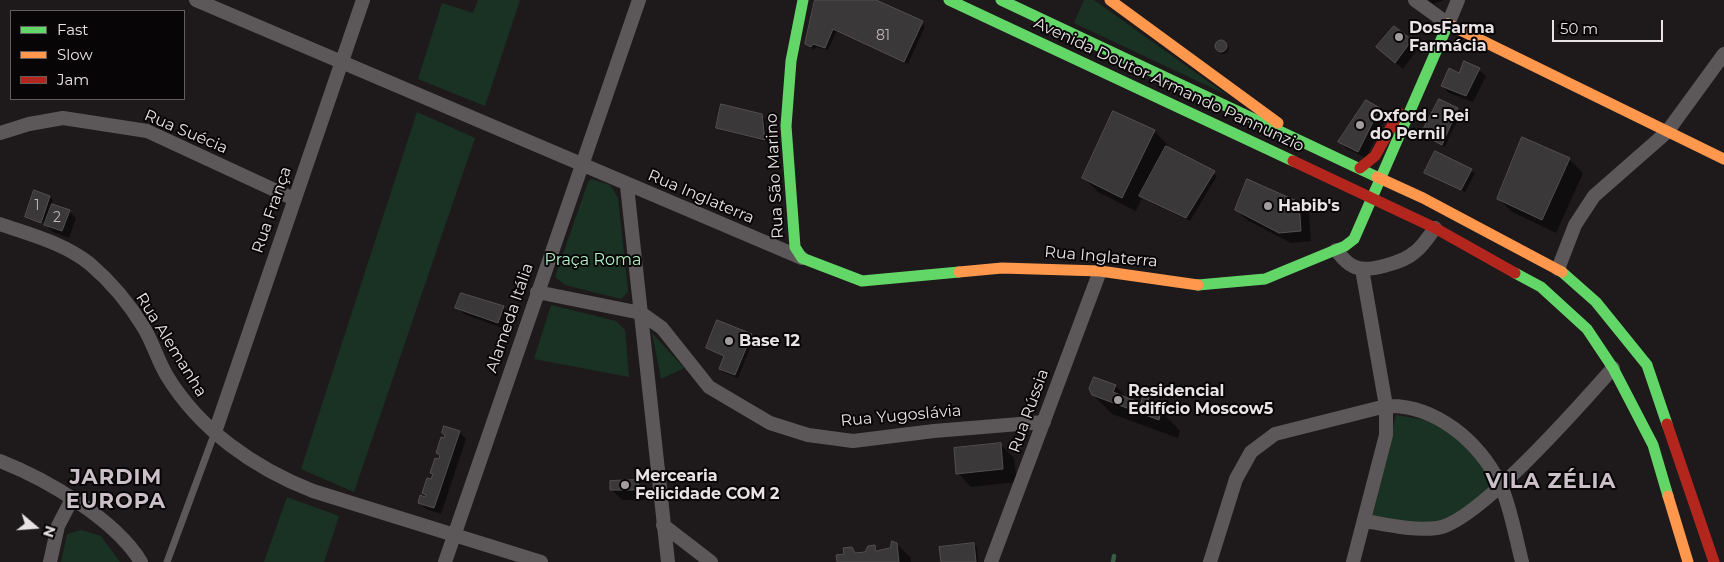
<!DOCTYPE html>
<html>
<head>
<meta charset="utf-8">
<style>
  body { margin:0 }
  #map { position:relative; width:1724px; height:562px; overflow:hidden; background:#1e1a1c; font-family:Montserrat,sans-serif }
  canvas { display:block }
  .legend { position:absolute; left:10px; top:10px; width:175px; height:90px; box-sizing:border-box; background:#080507; border:1px solid #625e60; margin:0; padding:6px 9px; list-style:none; font-size:15px; color:#e9e3e6 }
  .legend li { display:flex; align-items:center; gap:10px; height:25px }
  .legend b { width:25px; border:1px solid #625e60 }
  .north { position:absolute; left:10px; top:502px; width:50px; height:50px; -webkit-text-stroke:4px #080507; paint-order:stroke; rotate:108deg; font-size:14px; font-weight:700; line-height:20px; text-align:center; color:#e9e3e6 }
  .north::after { content:''; display:block; margin:auto; width:18px; height:22px; background:#e9e3e6; clip-path:polygon(50% 0,100% 100%,50% 72%,0 100%) }
  .scale { position:absolute; left:1552px; top:20px; width:111px; height:22px; box-sizing:border-box; border:2px solid #e9e3e6; border-top:0; padding-left:6px; font-size:15px; line-height:18px; white-space:nowrap; color:#e9e3e6; -webkit-text-stroke:4px #080507; paint-order:stroke }
</style>
</head>
<body>
<div id="map">
<canvas width="1724" height="562"></canvas>
<ul class="legend">
<li><b style="height:6px;background:#63d668"></b>Fast</li>
<li><b style="height:6px;background:#ff974d"></b>Slow</li>
<li><b style="height:6px;background:#b3261e"></b>Jam</li>
</ul>
<div class="north">N</div>
<div class="scale">50 m</div>
</div>
<script>
const ctx = document.querySelector('canvas').getContext('2d');
ctx.lineJoin = 'round';
function fill(path, color) { ctx.fillStyle = color; ctx.fill(path, 'evenodd'); }
function trace(path, color, width, dash) { ctx.strokeStyle = color; ctx.lineWidth = width; ctx.lineCap = dash ? 'butt' : 'round'; ctx.setLineDash(dash || []); ctx.stroke(path); }
function drawText(font, color, halo, rows, align = 'center') {
  ctx.font = font + ' Montserrat,sans-serif'; ctx.lineWidth = 4; ctx.setLineDash([]); ctx.textBaseline = 'middle'; ctx.strokeStyle = halo; ctx.fillStyle = color; for (const [text, x, y, turn = 0] of rows) {
    ctx.save(); ctx.translate(x, y); ctx.rotate((+turn || 0) * Math.PI / 180); ctx.textAlign = isNaN(turn) ? turn : align; if (halo) ctx.strokeText(text, 0, 0); ctx.fillText(text, 0, 0); ctx.restore();
  }
}
fill(new Path2D(`
  M478,0H520L485,106L418,79L442,3L473,13Z
  M1084,0H1094L1227,95L1074,23Z
  M417,112L475,138L354,492L301,469Z
  M591,179L610,185L618,198L628,292L621,299L565,285L555,277L588,182Z
  M551,305L616,321L625,330L629,377L534,359Z
  M652,333L684,368L661,379Z
  M1396,415C1406,417 1417,418 1427,421C1455,430 1483,457 1491,485L1471,506L1437,525L1372,519Z
  M287,497L339,516L324,562H264Z
  M81,530L101,536L120,562H61L67,534Z`), '#1a3223');
fill(new Path2D(`
  M816,0H873L925,26L908,64L837,31L828,50L816,47L814,50L806,44Z
  M1428,0H1444L1433,4Z
  M1394,28L1419,48L1403,69L1385,54Z
  M1217 48a6 6 0 1 1 12 0a6 6 0 1 1-12 0Z
  M1465,63L1479,70L1486,76L1473,102L1449,93L1442,86L1460,75Z
  M1439,100L1461,112L1445,147L1423,134Z
  M1379,109L1386,116L1366,158L1347,149L1340,142Z
  M761,116L765,119L768,142L720,130L717,127Z
  M1154,131L1168,145L1166,148L1217,176L1190,221L1142,198L1136,211L1098,192L1084,178Z
  M1435,153L1475,173L1465,192L1425,173Z
  M1569,159L1583,173L1556,233L1512,212L1498,198Z
  M50,197L53,200L51,205L69,211L76,218L69,238L53,232L44,223L29,220L26,217Z
  M1298,203L1309,214L1311,241L1291,243L1247,220L1236,210Z
  M457,307H503L510,314L505,329L464,314Z
  M751,335L754,338L738,378L723,372L720,368L725,357L707,348Z
  M1094,379L1116,386L1129,400L1142,405L1148,397L1180,431L1178,438L1112,414L1093,395L1090,389Z
  M459,432L466,439L441,514L426,509L419,502L426,499L424,493L432,481L434,475L432,473L441,456L437,453Z
  M1000,444L1014,458L1017,482L971,487L958,473Z
  M636,481L651,500H622L612,490Z
  M897,544L911,558V562H838L852,549L857,554L866,553L875,546L880,552L891,550Z
  M974,544L977,547L978,562H942Z`), '#0007');
trace(new Path2D(`
  M1113,562L1114,556`), '#395c46', 4.5);
const building = new Path2D(`
  M815,0H876L923,21L904,62L833,29L825,48L813,44L811,47L805,44Z
  M1394,26L1412,40L1395,63L1376,47Z
  M1215 46a6 6 0 1 1 12 0a6 6 0 1 1-12 0Z
  M1464,61L1480,68L1466,96L1441,86L1449,68L1459,73Z
  M1439,99L1458,108L1442,145L1421,134Z
  M1366,100L1380,108L1358,152L1338,142Z
  M721,104L762,114L765,140L716,128Z
  M1113,111L1155,130L1122,198L1082,178Z
  M1522,137L1570,158L1542,220L1497,199Z
  M1166,146L1215,171L1186,218L1139,196Z
  M1435,151L1472,169L1461,190L1424,173Z
  M1247,179L1299,202L1301,231L1279,233L1235,210Z
  M34,190L50,196L41,223L25,217Z
  M52,204L70,210L62,231L44,225Z
  M461,293L504,306L498,323L455,308Z
  M717,320L752,334L735,375L719,369L724,356L706,348Z
  M1094,377L1116,385L1113,392L1141,403L1143,394L1149,396L1148,403L1161,410L1159,420L1092,395L1089,389Z
  M444,426L460,431L434,508L418,503L420,495L425,497L426,495L422,493L427,478L431,479L433,474L430,473L435,458L439,459L440,455L436,453L441,437L444,438L445,435L442,433Z
  M1001,443L1003,469L956,474L954,448Z
  M636,480L642,490H610V481Z
  M892,541L897,543L899,562H837L836,555L844,554L843,548L852,547L855,553L865,552L868,546L875,545L876,551L890,548Z
  M974,543L976,562H941L939,547Z`);
fill(building, '#3b383a');
trace(building, '#534f51', 1);
trace(new Path2D(`
  M167,562L215,432`), '#5c585a', 7);
trace(new Path2D(`
  M196,0L802,258
  M1415,0L1448,24L1458,0
  M0,133L29,124L63,118L147,131L294,199
  M627,186L668,562
  M0,224C31,235 64,243 90,264C110,281 130,305 144,328C153,343 158,361 167,376C200,430 254,468 313,491L541,562
  M1336,250C1341,256 1346,263 1353,266C1366,274 1404,262 1415,252C1423,246 1429,236 1435,228
  M1558,269L1575,225L1594,196L1667,132L1724,54
  M537,292L641,313L662,328L709,387L770,423L808,435L853,441L934,431L1044,422
  M215,432L363,0
  M0,461C46,479 115,519 141,562
  M1365,521C1388,525 1413,531 1437,528C1477,523 1583,402 1613,368
  M663,525L711,562
  M50,562L58,526L72,499
  M445,562L639,0
  M991,562L1100,271
  M1210,562L1236,479L1251,452L1275,434L1386,406C1436,404 1479,442 1500,484C1510,504 1516,539 1522,562
  M1353,562L1386,435V406L1362,269`), '#5c585a', 14);
trace(new Path2D(`
  M803,0L791,61L786,126L795,247L802,258L862,281L959,272
  M949,0L1293,161
  M1001,0L1377,177
  M1562,272L1596,302L1647,365L1667,424
  M1515,273L1541,287L1587,329L1613,368L1653,445L1668,496
  M1198,285L1265,279L1345,246L1354,239L1448,24`), '#63d668', 11);
trace(new Path2D(`
  M1110,0L1278,123
  M1448,24L1724,159
  M1377,177L1423,198L1562,272
  M959,272L1002,268L1100,271L1198,285
  M1668,496L1688,562`), '#ff974d', 11);
trace(new Path2D(`
  M1293,161L1435,228L1515,273
  M1360,168L1375,156L1399,113
  M1667,424L1714,562`), '#b3261e', 11);
for (const [x, y, r, color] of [
  [1399,37,5,"#a29d9f"],
  [1360,125,5,"#a29d9f"],
  [1268,206,5,"#a29d9f"],
  [729,341,5,"#a29d9f"],
  [1118,400,5,"#a29d9f"],
  [625,485,5,"#a29d9f"]
]) { const dot = new Path2D(); dot.arc(x, y, r, 0, 2 * Math.PI); ctx.fillStyle = color; ctx.fill(dot); trace(dot, '#080507', 2); }
drawText('14px', '#beb8bb', null, [
  ["81",883,36],
  ["1",37,206],
  ["2",57,218]
]);
drawText('bold 16px', '#e9e3e6', '#080507', [
  ["DosFarma",1409,28],
  ["Farmácia",1409,46],
  ["Oxford - Rei",1370,116],
  ["do Pernil",1370,134],
  ["Habib's",1278,206],
  ["Base 12",739,341],
  ["Residencial",1128,391],
  ["Edifício Moscow5",1128,409],
  ["Mercearia",635,476],
  ["Felicidade COM 2",635,494]
], 'left');
drawText('16px', '#e9e3e6', '#080507', [
  ["Avenida Doutor Armando Pannunzio",1169,85,25],
  ["Rua Suécia",186,132,23],
  ["Rua São Marino",775,176,-93],
  ["Rua Inglaterra",701,197,23],
  ["Rua França",272,210,-71],
  ["Rua Inglaterra",1101,257,5],
  ["Alameda Itália",510,318,-71],
  ["Rua Alemanha",171,345,58],
  ["Rua Rússia",1029,411,-70],
  ["Rua Yugoslávia",901,416,-5]
]);
drawText('16px', '#aff1c5', '#080507', [
  ["Praça Roma",593,260]
]);
ctx.letterSpacing = '1px';
drawText('bold 21px', '#cbc0c7', '#080507', [
  ["JARDIM",116,478],
  ["EUROPA",116,502],
  ["VILA ZÉLIA",1551,482]
]);
ctx.letterSpacing = '0px';
</script>
</body>
</html>
